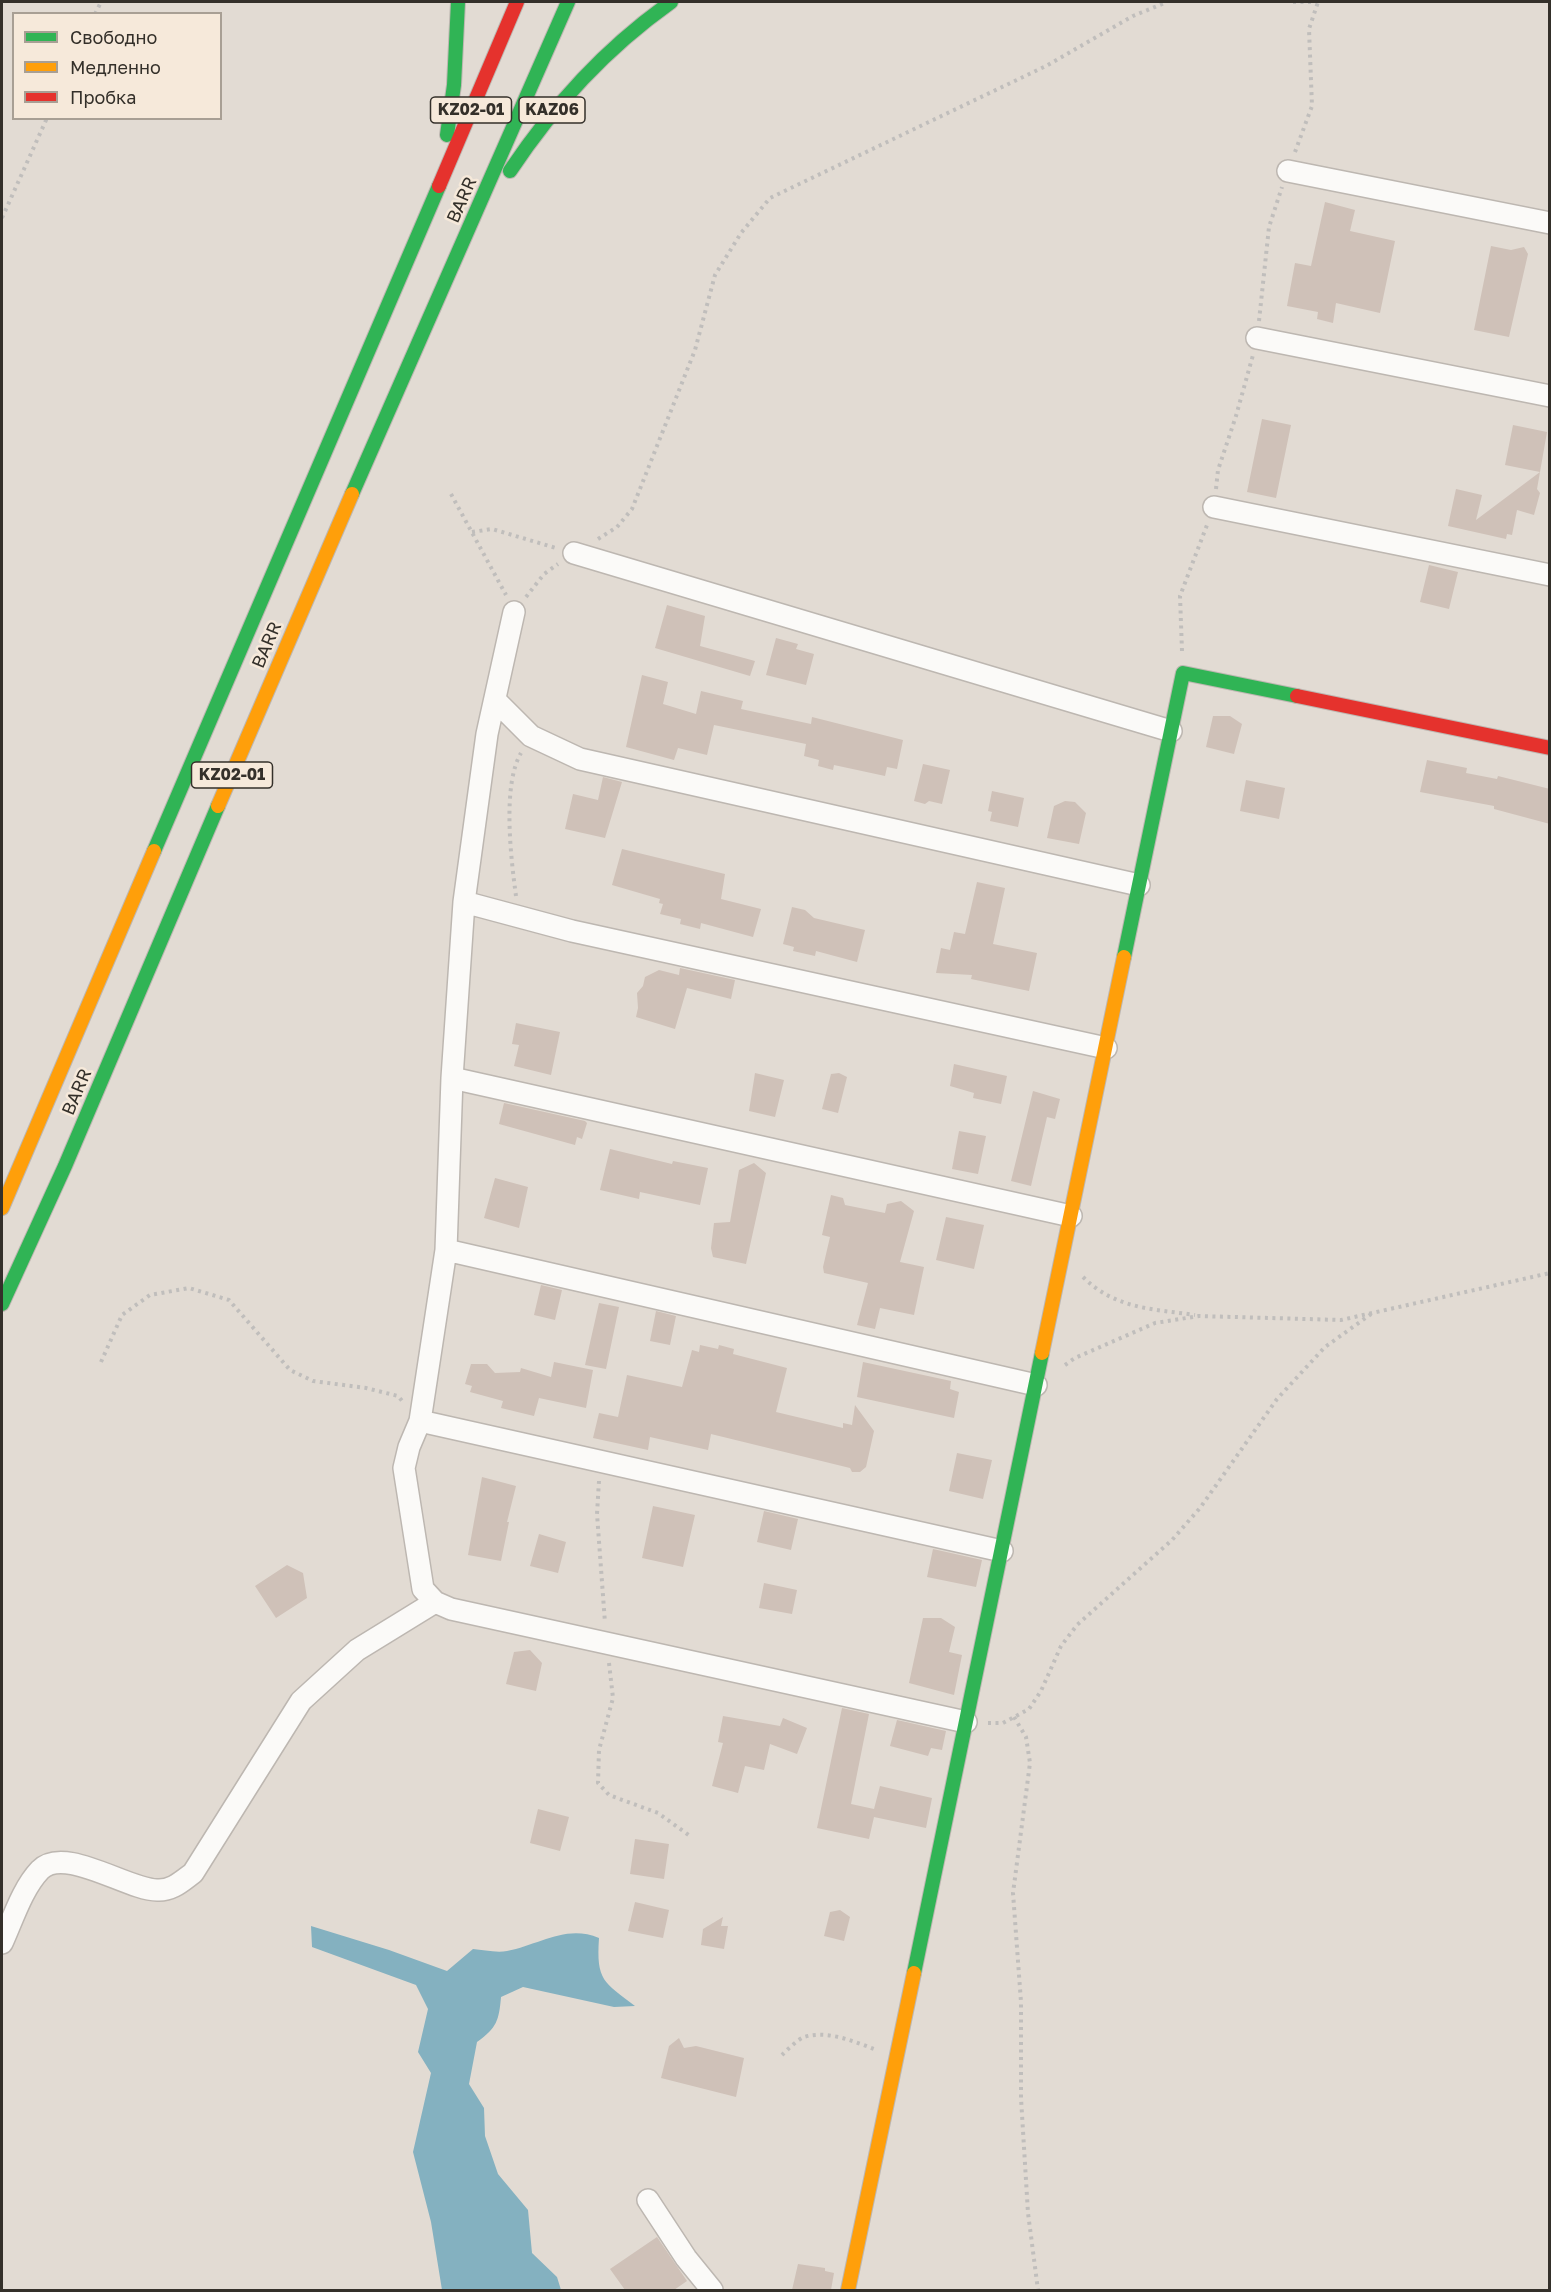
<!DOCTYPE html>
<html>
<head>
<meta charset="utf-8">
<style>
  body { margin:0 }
  #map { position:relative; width:1551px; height:2292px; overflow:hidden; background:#e2dbd3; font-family:"Golos Text",sans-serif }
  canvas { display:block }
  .frame { position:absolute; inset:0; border:3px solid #34302a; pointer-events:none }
  .legend { position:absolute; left:12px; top:12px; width:210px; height:108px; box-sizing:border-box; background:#f6e9da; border:2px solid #a89f94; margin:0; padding:8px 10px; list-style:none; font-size:18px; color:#34302a }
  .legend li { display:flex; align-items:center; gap:12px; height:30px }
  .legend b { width:30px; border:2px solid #a89f94 }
</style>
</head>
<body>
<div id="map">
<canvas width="1551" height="2292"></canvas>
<div class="frame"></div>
<ul class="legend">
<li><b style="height:8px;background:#30b455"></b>Свободно</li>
<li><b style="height:8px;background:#ff9f0a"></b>Медленно</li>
<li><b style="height:8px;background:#e5322d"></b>Пробка</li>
</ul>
</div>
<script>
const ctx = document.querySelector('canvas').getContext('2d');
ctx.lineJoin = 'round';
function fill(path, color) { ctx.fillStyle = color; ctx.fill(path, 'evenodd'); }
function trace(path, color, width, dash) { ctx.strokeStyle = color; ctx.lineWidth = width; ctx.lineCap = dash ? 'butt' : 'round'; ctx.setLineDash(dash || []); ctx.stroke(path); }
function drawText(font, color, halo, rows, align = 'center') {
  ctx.font = font + ' "Golos Text",sans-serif'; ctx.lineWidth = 5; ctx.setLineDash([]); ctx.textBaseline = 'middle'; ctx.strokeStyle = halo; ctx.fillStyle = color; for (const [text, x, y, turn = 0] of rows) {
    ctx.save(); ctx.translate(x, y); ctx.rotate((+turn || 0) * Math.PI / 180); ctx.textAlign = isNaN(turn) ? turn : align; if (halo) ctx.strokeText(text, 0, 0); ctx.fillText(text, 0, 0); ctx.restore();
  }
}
fill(new Path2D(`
  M311,1926L389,1950L447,1971L473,1949C483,1950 497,1953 507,1951C539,1945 566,1924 599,1938C596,1981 604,1982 635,2006L614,2007L523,1987L501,1997C499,2020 497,2028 477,2042L469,2084L484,2108L485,2136L498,2174L528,2210L532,2253L557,2277L561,2290H442L431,2222L413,2152L431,2073L418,2052L428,2009L416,1985L312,1947Z`), '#84b1c0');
fill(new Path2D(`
  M1325,202L1355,210L1350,231L1395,241L1380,313L1336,303L1333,323L1317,319L1318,312L1287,306L1295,263L1311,266Z
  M1491,246L1511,250L1524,247L1528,254L1509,337L1474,330Z
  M1262,419L1291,425L1276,498L1247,492Z
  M1513,425L1547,432L1537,489L1540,493L1534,515L1517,510L1512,535L1507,534L1506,539L1448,526L1456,489L1482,495L1476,520L1540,472L1505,465Z
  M1429,565L1458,572L1449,609L1420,602Z
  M667,605L705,616L700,646L755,661L750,676L655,648Z
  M776,638L798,644L796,649L814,654L806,685L766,675Z
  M642,675L668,682L663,704L696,714L701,691L743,701L741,709L811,724L812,717L903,740L897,769L887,767L885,776L834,765L833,770L818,766L819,760L804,756L806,744L714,725L707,755L678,748L674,760L626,747Z
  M1213,716H1230L1242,724L1234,754L1206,747Z
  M1427,760L1467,768L1466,773L1497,779L1498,776L1550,789V824L1494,809V806L1420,792Z
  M923,764L950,770L942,804L929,801L925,804L914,801Z
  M603,777L622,782L605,838L565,829L573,794L598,800Z
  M1246,780L1285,788L1279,819L1240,811Z
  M992,791L1024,798L1018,827L990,821L992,812L988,811Z
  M1065,801L1075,802L1086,813L1079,844L1047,838L1054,806Z
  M622,849L725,874L721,899L761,909L753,937L701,923L700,929L680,924L681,919L660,914L663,904L659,903L660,899L612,885Z
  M977,882L1005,888L993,944L1037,953L1029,991L971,979L972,975L936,973L941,948L950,950L954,932L965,934Z
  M792,907L805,910L814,918L865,930L857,962L816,951L815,956L793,951L794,947L783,944Z
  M680,968L735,980L731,999L687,988L675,1029L636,1017L638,1008L637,993L643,986L645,977L659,970L679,975Z
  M516,1023L560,1032L551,1075L514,1066L519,1045L512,1044Z
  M954,1064L1007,1076L1001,1104L973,1098L974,1093L950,1086Z
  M755,1073L784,1080L775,1117L749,1111Z
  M839,1073L847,1077L838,1113L822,1109L831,1074Z
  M1033,1091L1060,1099L1055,1119L1047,1117L1031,1186L1011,1181Z
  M504,1103L585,1121L587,1123L582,1139L577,1137L575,1145L499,1124Z
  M959,1131L986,1136L978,1174L952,1169Z
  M610,1149L672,1164L673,1161L708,1168L700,1205L640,1192L639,1199L600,1190Z
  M754,1163L766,1173L746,1264L713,1257L711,1248L714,1223L730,1222L739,1170Z
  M495,1178L528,1187L519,1228L484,1218Z
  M831,1195L843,1198L845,1205L885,1213L887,1204L901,1201L914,1211L900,1262L924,1267L914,1315L880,1308L875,1329L857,1325L868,1283L824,1273L823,1267L830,1237L822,1235Z
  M946,1217L984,1225L974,1269L936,1260Z
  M541,1285L562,1290L555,1320L534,1315Z
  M599,1303L619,1307L606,1369L585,1365Z
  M656,1311L676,1316L670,1345L650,1341Z
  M700,1345L718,1349L719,1345L734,1349L733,1354L787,1368L776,1412L843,1428V1423L852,1425L855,1405L874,1431L866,1467L860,1472H852L850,1468L711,1434L708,1450L650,1437L648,1450L593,1438L599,1413L618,1417L627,1375L682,1387L692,1350L699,1352Z
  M554,1362L593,1370L586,1408L539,1398L534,1416L501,1408L503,1401L470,1392L472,1386L465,1384L471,1364H487L495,1373L520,1372L521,1368L551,1377Z
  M863,1362L951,1381L950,1389L959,1392L954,1418L857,1397Z
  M957,1453L992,1460L983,1499L949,1491Z
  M482,1477L516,1486L507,1522H509L501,1561L468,1555Z
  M653,1506L695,1515L683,1567L642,1558Z
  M764,1511L798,1519L791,1550L757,1542Z
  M539,1534L566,1542L558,1573L530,1566Z
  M933,1549L982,1560L976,1587L927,1577Z
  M287,1565L303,1573L307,1598L276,1618L255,1586Z
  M764,1583L797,1590L792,1614L759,1608Z
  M923,1618H941L955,1627L949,1652L962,1655L954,1695L909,1683Z
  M530,1650L542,1663L536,1691L506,1684L514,1652Z
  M842,1708L869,1714L851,1804L874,1809L880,1786L932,1798L926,1828L874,1817L869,1839L817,1828Z
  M723,1716L780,1726L783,1718L807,1728L797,1754L770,1744L764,1770L745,1766L738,1793L712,1786L723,1743L718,1742Z
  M897,1720L946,1731L942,1750L931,1748L928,1756L890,1746Z
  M538,1809L569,1817L560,1851L530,1843Z
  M635,1839L669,1844L664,1879L630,1874Z
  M635,1902L669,1910L663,1938L628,1931Z
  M840,1910L850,1917L844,1941L824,1936L830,1912Z
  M723,1917L721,1926H728L724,1949L701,1945L703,1929Z
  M679,2038L684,2048L696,2046L744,2058L736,2097L661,2078L669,2046Z
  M657,2237L687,2281L674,2290H625L610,2269Z
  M798,2264L825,2268V2271L834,2273L831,2290H792Z`), '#cfc1b8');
const street = new Path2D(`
  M1288,171L1550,223
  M1257,338L1550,396
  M1214,507L1550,575
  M574,553L1171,731
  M514,612L487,734L464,902L452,1078L446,1250L420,1421L409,1447L404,1468L423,1589L435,1602L451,1609L966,1722
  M495,700L531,736L580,759L1139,885
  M464,902L572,931L1106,1048
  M452,1078L1071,1216
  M446,1250L1036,1385
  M420,1421L1002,1551
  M2,1943C13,1919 22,1889 40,1870C64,1845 128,1890 157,1890C172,1891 182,1881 193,1873L301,1701L357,1650L435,1602
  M648,2200L686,2258L712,2290`);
const fast = new Path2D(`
  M447,135L454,85L458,2
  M510,171C555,104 605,49 671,2
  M352,494L568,2
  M154,851L439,186
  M1124,957L1183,673L1297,696
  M2,1304L65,1166L218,806
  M914,1973L1042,1353`);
const slow = new Path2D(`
  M218,806L352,494
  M2,1208L154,851
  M1042,1353L1124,957
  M848,2290L914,1973`);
const jam = new Path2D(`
  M439,186L517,2
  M1297,696L1550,748`);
trace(street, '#bdb7b1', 24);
trace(fast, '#bdb7b1', 16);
trace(slow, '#bdb7b1', 16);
trace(jam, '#bdb7b1', 16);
trace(new Path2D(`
  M1293,2H1317
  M95,14L101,2
  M1295,152L1312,106L1309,29L1318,2
  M2,218L47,118
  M1259,321L1269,227L1282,187
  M1216,489L1218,470L1236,416L1253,355
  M451,494L506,595
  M472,532L492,529L556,548
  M598,539L617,527L632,509L695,350L715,275L741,233L770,198L1046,66L1133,16L1167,2
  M526,597L544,574L558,564
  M1182,651L1180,596L1207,525
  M516,896C511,859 502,785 521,753
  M1083,1277C1115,1309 1153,1309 1195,1315
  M101,1362L122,1315L150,1295L189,1288L229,1300L290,1370L313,1381L366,1388L398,1396L403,1402
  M1065,1365L1075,1358L1155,1323L1199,1316L1341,1320L1550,1273
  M599,1481L597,1514L605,1623
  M609,1663L613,1698L599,1750L598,1783L609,1795L658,1813L690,1836
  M1014,1717L1026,1737L1030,1763L1013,1893L1021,2002V2098L1028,2213L1038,2290
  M988,1723H1003L1029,1709L1041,1691L1061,1646L1077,1625L1172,1540L1200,1508L1277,1399L1325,1347L1371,1314
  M782,2055C788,2049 797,2040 804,2037C827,2030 853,2041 874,2049`), '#c0bebc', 4, [3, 4.5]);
trace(street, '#fbfaf8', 21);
trace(fast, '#30b455', 14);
trace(slow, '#ff9f0a', 14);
trace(jam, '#e5322d', 14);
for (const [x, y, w] of [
  [471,110,81],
  [552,110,66],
  [232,775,81]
]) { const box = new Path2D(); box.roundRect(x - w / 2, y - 13, w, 26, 4.5); ctx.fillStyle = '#f6e9da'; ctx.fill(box); trace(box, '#34302a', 1.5); }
drawText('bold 16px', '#34302a', null, [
  ["KZ02-01",471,110],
  ["KАZ06",552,110],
  ["KZ02-01",232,775]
]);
drawText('18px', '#34302a', '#f6e9da', [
  ["BARR",462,200,-66],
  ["BARR",267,645,-67],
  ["BARR",77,1092,-67]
]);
</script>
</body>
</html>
